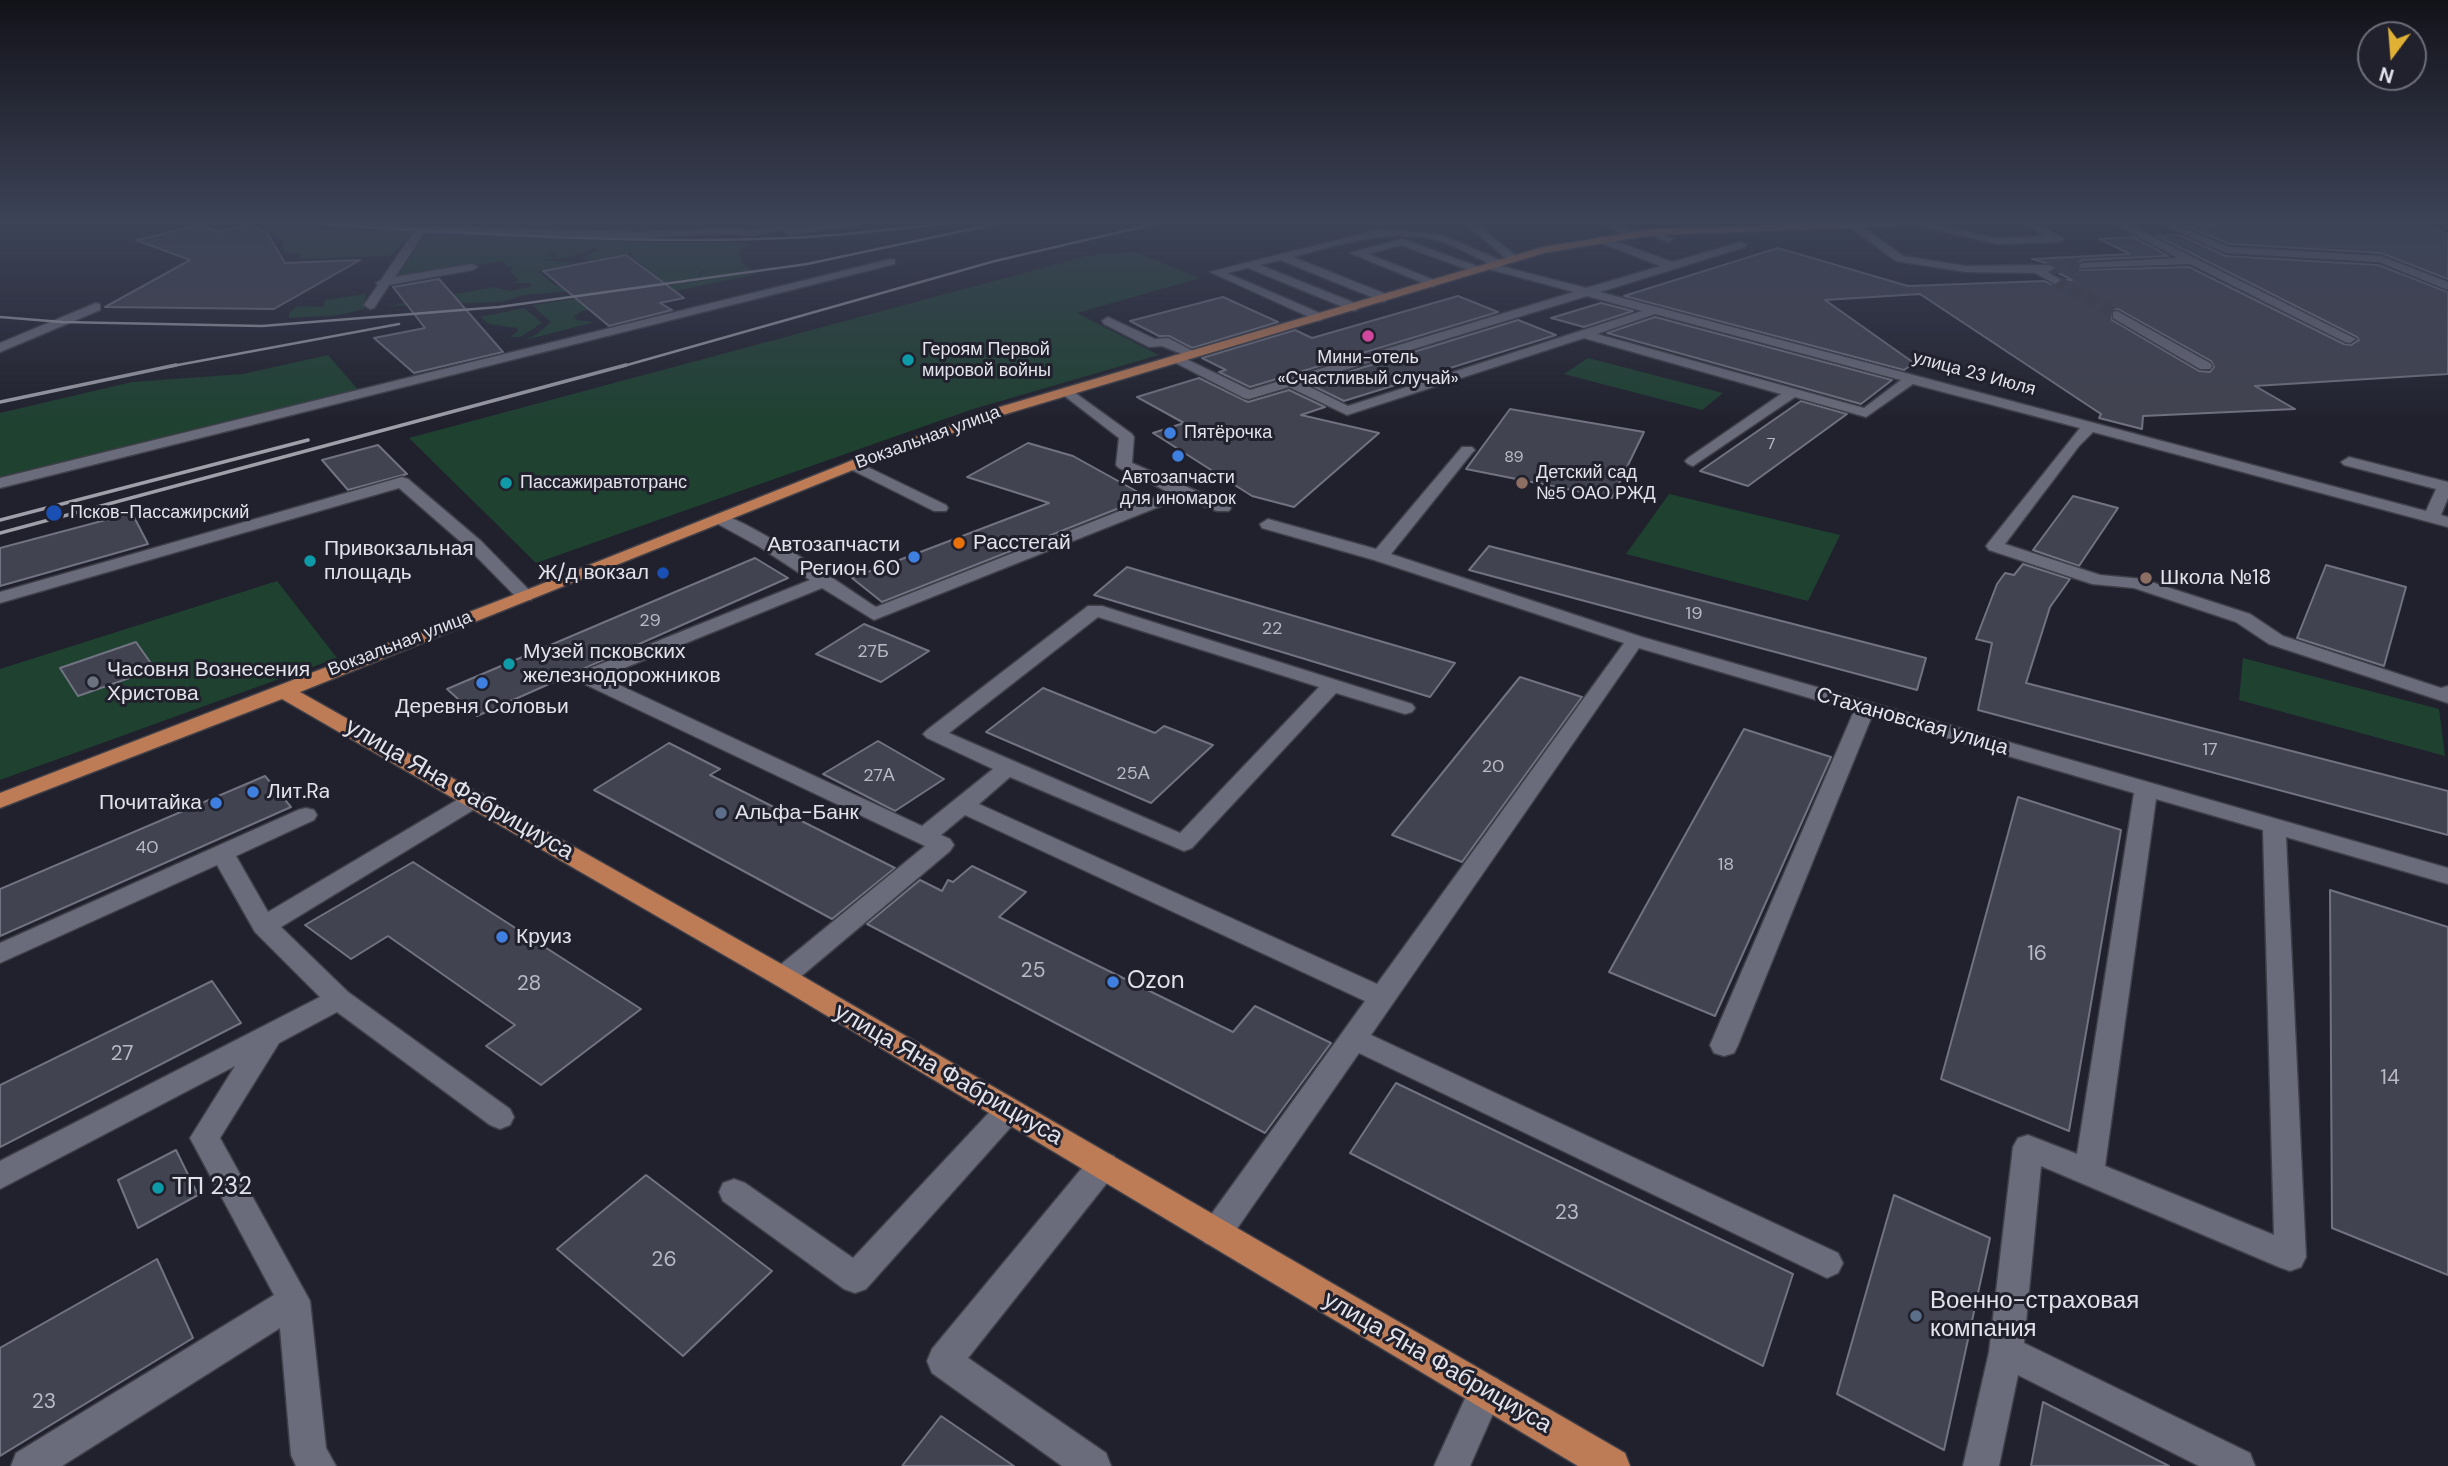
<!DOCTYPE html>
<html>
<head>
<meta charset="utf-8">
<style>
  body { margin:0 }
  #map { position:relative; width:2448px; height:1466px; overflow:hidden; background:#21212d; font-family:"DM Sans",sans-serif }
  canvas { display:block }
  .north { position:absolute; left:2357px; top:21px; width:70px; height:70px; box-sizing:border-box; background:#21212d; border:2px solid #6e6e79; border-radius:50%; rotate:196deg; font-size:19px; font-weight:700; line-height:28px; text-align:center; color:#e1e2ea }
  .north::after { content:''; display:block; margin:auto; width:24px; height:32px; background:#dfb034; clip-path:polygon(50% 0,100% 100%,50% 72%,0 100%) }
</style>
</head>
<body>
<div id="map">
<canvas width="2448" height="1466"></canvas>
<div class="north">N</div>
</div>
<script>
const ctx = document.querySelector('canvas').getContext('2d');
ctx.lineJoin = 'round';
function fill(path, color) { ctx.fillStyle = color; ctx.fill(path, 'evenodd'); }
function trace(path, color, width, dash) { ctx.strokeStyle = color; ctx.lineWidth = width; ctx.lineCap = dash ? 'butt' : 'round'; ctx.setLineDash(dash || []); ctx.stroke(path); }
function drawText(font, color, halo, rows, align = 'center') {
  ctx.font = font + ' "DM Sans",sans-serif'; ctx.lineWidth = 6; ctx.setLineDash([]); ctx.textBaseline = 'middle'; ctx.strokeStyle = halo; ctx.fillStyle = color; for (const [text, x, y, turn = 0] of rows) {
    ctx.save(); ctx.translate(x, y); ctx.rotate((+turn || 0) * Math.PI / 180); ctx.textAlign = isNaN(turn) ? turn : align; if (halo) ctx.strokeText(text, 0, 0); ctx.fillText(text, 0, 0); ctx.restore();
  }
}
fill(new Path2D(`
  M260,225L413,231L391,256L298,259L301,255L284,252L282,239Z
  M428,232L666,243L741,242L752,245L742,249L740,254L743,264L752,271L698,279L704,271L702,270L697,278C685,280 675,280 664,283L524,295L501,302L388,306L494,287L510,291L532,286L530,283H515L518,280L511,272L513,266L507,267L504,261L397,276ZM569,247L579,255L595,248L597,251L583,257L587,261L631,253L634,255H629L646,268L556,286L538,271L576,263L544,260L556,259L547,252L549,250L558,259L577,256Z
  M1135,252L1200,278L1077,313L1159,355L973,409L536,563L409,438L1087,256Z
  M754,273L756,274L582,311L574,316L576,320L595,322L525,340L537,334L551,322L532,305Z
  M366,294L364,309L339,315L289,318V313L298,306L323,307L325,300Z
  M524,308L542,323L520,337H510L518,331L517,328L489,324L480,317Z
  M328,355L360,392L0,481V413L132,382L243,374Z
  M1588,358L1723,393L1702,410L1564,374Z
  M1669,494L1840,535L1808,601L1626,554Z
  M277,581L337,658L0,780V669Z
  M2243,658L2439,709L2445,756L2239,700Z`), '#1e4130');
const building = new Path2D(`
  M2278,223H2420L2448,234V279L2381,253L2229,244L2186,226Z
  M201,225L219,232L249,225L267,233L285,263L360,260L274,309L105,307L190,260L136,240Z
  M2179,235L2226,256L2378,265L2448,292V374L2255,386L2295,409L2143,416L2142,429L2099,418L2101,414L1920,294L1825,300L1914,363L1904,370L1624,296L1778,248L1908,286L2044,281L2056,286L2063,280H2072L2055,271L2056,266L2032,259L2130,254L2099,239L2133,237L2168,256L2083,260L2078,262V270L2189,267L2344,344L2351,345L2359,340L2357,337L2157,236ZM2118,309L2211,361L2214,367L2210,372L2199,371L2112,320L2111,310Z
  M626,255L684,298L660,303L672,310L609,326L543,271Z
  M439,279L503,352L414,373L374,338L425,328L393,287Z
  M1458,296L1498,312L1250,387L1219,372L1226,370L1202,358L1295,330L1312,338Z
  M1223,297L1278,322L1192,348L1169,336H1159L1130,321Z
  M1601,303L1633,311L1584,327L1551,318Z
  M1655,317L1892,380L1861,404L1607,333Z
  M1518,320L1556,335L1344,401L1309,384Z
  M1199,378L1248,402L1289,390L1325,407L1301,415L1379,433L1294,507L1252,496L1153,433L1184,423L1137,397Z
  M1801,401L1847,414L1748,486L1700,471Z
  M1510,409L1644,432L1612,498L1466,469Z
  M1028,443L1073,456L1147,497L882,602L852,578L1049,503L967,477Z
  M378,445L407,474L348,490L322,460Z
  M2073,496L2118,508L2079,566L2033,550Z
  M132,513L148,544L0,586V548Z
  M1489,546L1926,658L1917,690L1469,570Z
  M755,558L788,578L477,716L447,689Z
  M2023,564L2070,579L2050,607L2026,683L2448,791V835L1978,710L1992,643L1976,639L1997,584L2005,573L2014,575Z
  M2326,565L2406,587L2384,666L2297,638Z
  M1127,567L1455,663L1430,697L1094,595Z
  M864,624L929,651L881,682L816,654Z
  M136,642L155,669L78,696L60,668Z
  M1520,677L1582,697L1462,862L1392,835Z
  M1043,688L1155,733L1164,726L1213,745L1151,803L986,732Z
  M1744,729L1831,757L1715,1016L1609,972Z
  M878,741L944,779L895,811L823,774Z
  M669,743L720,769L710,775L895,868L832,919L594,790Z
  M265,776L291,807L0,936V889Z
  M2018,797L2121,830L2069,1131L1941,1079Z
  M413,862L641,1009L541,1085L486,1046L515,1025L388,936L351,959L305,925Z
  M972,866L1026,892L999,917L1233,1032L1255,1006L1331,1043L1265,1133L867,924L920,880L942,891L948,880L953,882Z
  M2330,890L2448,927V1275L2332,1228Z
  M212,981L241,1023L0,1147V1085Z
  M1396,1083L1793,1274L1763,1366L1350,1153Z
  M176,1150L198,1195L138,1228L118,1180Z
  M646,1175L772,1271L683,1356L557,1249Z
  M1894,1195L1990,1238L1944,1450L1837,1394Z
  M157,1259L193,1338L0,1456V1348Z
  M2043,1402L2169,1466H2031Z
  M941,1416L1014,1466H902Z`);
fill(building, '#424350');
trace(building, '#727382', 2);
trace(new Path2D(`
  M2049,268L2084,266
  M2055,280L2117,315`), '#3e3e49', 12, [12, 6]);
const minor = new Path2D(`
  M325,223L638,232L728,228L752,230L788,223H808L791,229L834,223H862L857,226L789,235L784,232L787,229L752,236L728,234L638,238L424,233L395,277L472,264L478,267L472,270L389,285L374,308L370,309L364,305L378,285L376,283L381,280L415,230L330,226Z
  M1465,223H1476L1517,257V261H1509Z
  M1605,223H1617L1635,234L1626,236Z
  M1849,223H1858L1903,256L1966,266L2049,265L2055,268L2048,272L2061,280L2055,284L2035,273L1966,272L1896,261L1849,226Z
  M1907,223H1926L1997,238L2045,236L2022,223H2035L2064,239L2059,242L1997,244Z
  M2112,223H2125L2356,339L2350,343L2345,342L2190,264L2080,268V264L2084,263L2178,258Z
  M2159,223H2172L2228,247L2381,256L2448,282V290L2379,262L2226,253Z
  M1381,229L1442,235L1502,261L1504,263L1501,266L1586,288L1661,266L1596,241V237H1604L1672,262L1741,242L1746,245L1745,247L1600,292L2426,511L2436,489L2344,465L2341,462L2349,457L2448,482V498L2441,515L2448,517V527L2093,432L2079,446L2005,544L2100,575L2142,579L2250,614L2283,636L2441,688L2448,686V703L2269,644L2236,622L2134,588L2092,584L1989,550L1986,546L1989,542L2080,428L1913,384L1866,417L1795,397L1693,466L1688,464L1685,461L1688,458L1781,394L1584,338L1347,415L1289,387L1249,399L1244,398L1168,359L1175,355L1180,356L1250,390L1574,292L1485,268L1483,266L1488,263C1470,255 1451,243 1433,239C1384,229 1339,245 1293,257L1388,295L1390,298L1384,302L1280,260L1260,265L1357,304V310L1353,311L1248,268L1227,273L1322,314V320L1318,321L1210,272ZM1587,296L1642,311L1348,406L1302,383ZM1655,314L1901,380L1864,408L1597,334Z
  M1648,230H1656L1673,239L1668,242L1648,234Z
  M1402,239L1482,268L1484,270L1474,272L1401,245L1368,254L1437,281L1439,283L1433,287L1350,253Z
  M891,259L895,260V264L0,488V478Z
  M96,303L100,304V310L0,352V343Z
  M2117,311L2210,363L2212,366L2210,369H2200L2113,318V312Z
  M1108,317L1155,339L1168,338L1199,354L1192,358L1162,346L1149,347L1104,324L1102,321Z
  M1067,387L1132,434L1134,437L1132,463L1229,505L1231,508L1229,511H1217L1181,498L874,620L822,588L602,677L922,826L993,769L927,738L923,734L927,730L1088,606H1102L1412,704L1415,708L1412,712L1405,714L1336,693L1192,848L1184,851L1010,777L979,804L1377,984L1624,643L1374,560L1262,528L1260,524L1268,519L1376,549L1462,447H1472L1475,450L1472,453L1391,554L1642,637L2448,868V884L2286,837L2306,1257L2301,1267L2290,1271L2279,1267L2041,1166L2024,1343L2250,1453L2255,1466H2199L2018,1375L1999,1466H1963L1989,1352L2013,1147L2018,1138L2028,1135L2077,1154L2134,793L1872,716L1738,1045L1734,1053L1724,1056L1714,1053L1710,1045L1854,711L1639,648L1371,1035L1838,1253L1843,1263L1838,1273L1827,1278L1359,1053L1227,1243L1216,1247L1205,1243L1200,1233L1205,1223L1365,1001L965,815L941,835L950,839L954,845L950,851L792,984L783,987L774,984L770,977L774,970L925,846L578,681L575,677L578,673L810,580L758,546L716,523L714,519L716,515C737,510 851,591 876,607L1168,492L1119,468L1116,465L1119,438L1062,394L1060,391ZM1098,617L1319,687L1180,833L949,733ZM2156,799L2263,830L2274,1235L2105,1166Z
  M853,460L946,505L948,508L946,511H934L848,468L845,465L848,462Z
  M402,477L408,479L481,541L531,592L534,596L531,600H519L469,549L399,488L0,603V592Z
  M475,792L483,794L486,799L483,804L281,927L348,992L510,1109L514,1117L510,1125L500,1129L490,1125L337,1012L279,1043L220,1138L310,1301L326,1448L336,1466H296L291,1455L280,1328L62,1466H11L16,1453L274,1295L190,1138L235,1066L0,1189V1161L320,997L255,932L217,865L0,963V943L298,810L306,808L314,810L317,815L314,820L236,856L268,912L467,794Z
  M1008,1099L1018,1103L1022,1111L1018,1119L866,1289L855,1293L844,1289L723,1201L719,1192L723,1183L734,1179L745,1183L853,1258L998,1103Z
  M1103,1152L1114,1156L1118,1165L1114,1174L968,1358L1106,1453L1111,1466H1062L932,1373L927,1361L932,1349L1092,1156Z
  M1486,1374L1498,1379L1503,1391L1470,1466H1434L1474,1379Z`);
const major = new Path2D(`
  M1814,223H1900L1895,226L1652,235L1544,253L996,417L858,468L300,692L792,970L1625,1453L1630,1466H1578L774,984L282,699L0,808V793L534,587L848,462L986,411L1543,247L1652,229Z`);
trace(minor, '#3e3f48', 3);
trace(major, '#3e3f48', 3);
fill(minor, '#6b6c7b');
fill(major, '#bd7b56');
trace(new Path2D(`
  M296,223C459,232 622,245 786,238C841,236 895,229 950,223
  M0,317L62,322L262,326L499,307L807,264L1000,223
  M167,367L399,324
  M620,367L995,261L1159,223`), '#a0a0aa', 2.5);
trace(new Path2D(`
  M0,402L176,365
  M0,520L308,440
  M0,533L626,365`), '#a0a0aa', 3.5);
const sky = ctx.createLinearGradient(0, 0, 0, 428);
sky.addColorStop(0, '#121219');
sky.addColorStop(0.52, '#3d4357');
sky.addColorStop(1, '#3d435700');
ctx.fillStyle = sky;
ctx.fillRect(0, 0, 2448, 428);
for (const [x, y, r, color] of [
  [1368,336,7,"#d1479c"],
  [908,360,7,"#0f9aa8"],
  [1170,433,7,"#3f7fe0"],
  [1178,456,7,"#3f7fe0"],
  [506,483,7,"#0f9aa8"],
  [1522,483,7,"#8d6e63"],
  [54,513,9,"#1a4fb4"],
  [959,543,7,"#e8710a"],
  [914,557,7,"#3f7fe0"],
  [310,561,7,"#0f9aa8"],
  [663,573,7,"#1a4fb4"],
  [2146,578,7,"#8d6e63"],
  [509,664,7,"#0f9aa8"],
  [93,682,7,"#6b7280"],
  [482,683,7,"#3f7fe0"],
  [253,792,7,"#3f7fe0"],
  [216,803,7,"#3f7fe0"],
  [721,813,7,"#5c6f8a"],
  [502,937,7,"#3f7fe0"],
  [1113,982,7,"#3f7fe0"],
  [158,1188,7,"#0f9aa8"],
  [1916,1316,7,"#5c6f8a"]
]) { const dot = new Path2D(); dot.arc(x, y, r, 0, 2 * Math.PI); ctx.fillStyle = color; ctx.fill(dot); trace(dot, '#21212d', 2.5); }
drawText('16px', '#b9bac4', null, [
  ["7",1771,445],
  ["89",1514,458]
]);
drawText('18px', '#e1e2ea', '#21212d', [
  ["Героям Первой",922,350],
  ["мировой войны",922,371],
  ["Мини-отель",1368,358,"center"],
  ["«Счастливый случай»",1368,379,"center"],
  ["Пятёрочка",1184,433],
  ["Детский сад",1536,473],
  ["№5 ОАО РЖД",1536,494],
  ["Автозапчасти",1178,478,"center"],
  ["для иномарок",1178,499,"center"],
  ["Пассажиравтотранс",520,483],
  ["Псков-Пассажирский",70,513]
], 'left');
drawText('18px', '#e1e2ea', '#21212d', [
  ["улица 23 Июля",1974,374,15],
  ["Вокзальная улица",928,438,-20],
  ["Вокзальная улица",400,644,-21]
]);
drawText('18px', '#b9bac4', null, [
  ["19",1694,614],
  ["29",650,621],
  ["22",1272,629],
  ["27Б",873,652],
  ["17",2210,750],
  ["20",1493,767],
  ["25А",1133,774],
  ["27А",879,776],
  ["40",147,848],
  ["18",1726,865]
]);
drawText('21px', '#e1e2ea', '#21212d', [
  ["Расстегай",973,543],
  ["Автозапчасти",900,545,"right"],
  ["Регион 60",900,569,"right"],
  ["Привокзальная",324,549],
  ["площадь",324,573],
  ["Ж/д вокзал",649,573,"right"],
  ["Школа №18",2160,578],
  ["Музей псковских",523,652],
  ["железнодорожников",523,676],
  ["Часовня Вознесения",107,670],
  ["Христова",107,694],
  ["Деревня Соловьи",482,707,"center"],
  ["Лит.Ra",267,792],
  ["Почитайка",202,803,"right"],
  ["Альфа-Банк",735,813],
  ["Круиз",516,937]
], 'left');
drawText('21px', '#e1e2ea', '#21212d', [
  ["Стахановская улица",1912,722,16]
]);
drawText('21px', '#b9bac4', null, [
  ["16",2037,954],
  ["25",1033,971],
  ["28",529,984],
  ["27",122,1054],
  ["14",2390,1078],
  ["23",1567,1213],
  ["26",664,1260],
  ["23",44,1402]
]);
drawText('24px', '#e1e2ea', '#21212d', [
  ["улица Яна Фабрициуса",459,790,30],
  ["улица Яна Фабрициуса",948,1075,30],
  ["улица Яна Фабрициуса",1437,1363,30]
]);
drawText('24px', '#e1e2ea', '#21212d', [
  ["Ozon",1127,982],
  ["ТП 232",172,1188],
  ["Военно-страховая",1930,1302],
  ["компания",1930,1330]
], 'left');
</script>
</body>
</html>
